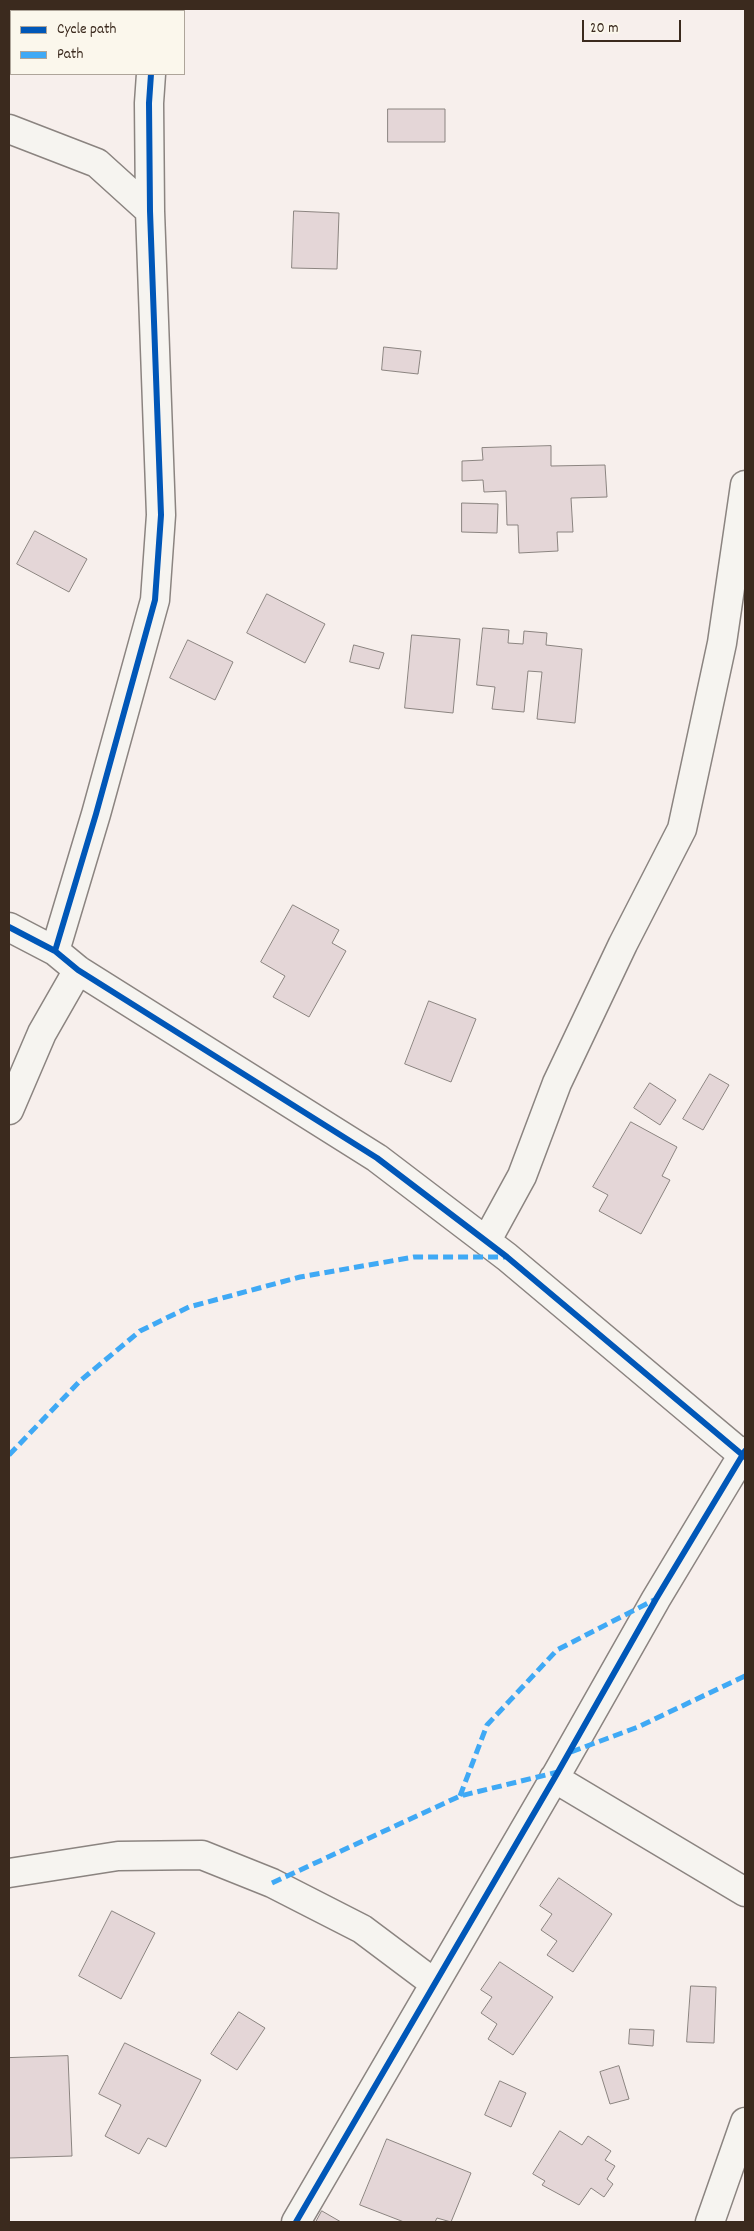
<!DOCTYPE html>
<html>
<head>
<meta charset="utf-8">
<style>
  body { margin:0 }
  #map { position:relative; width:754px; height:2231px; overflow:hidden; background:#f7efec; font-family:Dekko,sans-serif }
  canvas { display:block }
  .frame { position:absolute; inset:0; border:10px solid #3b2a1e; pointer-events:none }
  .legend { position:absolute; left:10px; top:10px; width:175px; height:65px; box-sizing:border-box; background:#fbf7ec; border:1px solid #aea59a; margin:0; padding:6px 9px; list-style:none; font-size:15px; color:#3b2a1e }
  .legend li { display:flex; align-items:center; gap:10px; height:25px }
  .legend b { width:25px; border:1px solid #aea59a }
  .scale { position:absolute; left:582px; top:20px; width:99px; height:22px; box-sizing:border-box; border:2px solid #3b2a1e; border-top:0; padding-left:6px; font-size:15px; line-height:18px; white-space:nowrap; color:#3b2a1e; -webkit-text-stroke:4px #fbf7ec; paint-order:stroke }
</style>
</head>
<body>
<div id="map">
<canvas width="754" height="2231"></canvas>
<div class="frame"></div>
<ul class="legend">
<li><b style="height:6px;background:#0057b8"></b>Cycle path</li>
<li><b style="height:6px;background:#3fa9f5"></b>Path</li>
</ul>
<div class="scale">20 m</div>
</div>
<script>
const ctx = document.querySelector('canvas').getContext('2d');
ctx.lineJoin = 'round';
function fill(path, color) { ctx.fillStyle = color; ctx.fill(path, 'evenodd'); }
function trace(path, color, width, dash) { ctx.strokeStyle = color; ctx.lineWidth = width; ctx.lineCap = dash ? 'butt' : 'round'; ctx.setLineDash(dash || []); ctx.stroke(path); }
const building = new Path2D(`
  M9,9H34L35,11H11V52H9Z
  M388,109H445V142H388Z
  M294,211L339,213L337,269L292,268Z
  M384,347L421,351L418,374L382,370Z
  M551,446V466L605,465L607,497L571,498L573,532H557L558,551L519,553L518,525H507L506,491L484,492L483,480L462,481V461L483,460L482,448Z
  M462,503L498,504L497,533L462,532Z
  M35,531L87,559L69,592L17,564Z
  M267,594L325,624L305,663L247,633Z
  M483,628L509,630L508,643L523,644L524,631L547,633L546,645L582,649L575,723L537,719L542,672L528,671L524,712L492,709L495,687L477,685Z
  M412,635L460,639L453,713L405,708Z
  M188,640L233,662L215,700L170,678Z
  M354,645L384,653L379,669L350,662Z
  M293,905L339,930L332,943L346,951L309,1017L273,997L285,976L261,962Z
  M429,1001L476,1019L451,1082L405,1064Z
  M710,1074L729,1085L703,1130L683,1119Z
  M650,1083L676,1100L660,1125L634,1108Z
  M631,1122L677,1147L662,1176L670,1180L641,1234L599,1211L608,1195L593,1187Z
  M559,1878L612,1914L573,1972L547,1955L557,1941L541,1930L552,1914L540,1906Z
  M112,1911L155,1933L121,1999L79,1976Z
  M500,1962L553,1997L513,2055L488,2039L497,2024L481,2013L492,1997L481,1990Z
  M691,1986L716,1987L714,2043L687,2042Z
  M239,2012L265,2028L237,2070L211,2054Z
  M630,2029L654,2030L653,2046L629,2044Z
  M125,2043L201,2080L166,2147L148,2138L139,2154L105,2136L121,2105L99,2094Z
  M68,2056L72,2156L9,2158V2058Z
  M619,2066L629,2099L610,2104L600,2072Z
  M500,2081L526,2093L511,2127L485,2115Z
  M560,2131L582,2145L588,2136L611,2151L605,2160L615,2166L607,2179L613,2184L604,2197L591,2188L579,2205L542,2185L545,2181L533,2174Z
  M387,2139L471,2173L451,2222L437,2218L435,2222H404L360,2205Z
  M322,2211L341,2222H316Z`);
fill(building, '#e4d6d7');
trace(building, '#8b8480', 1);
const minor = new Path2D(`
  M156,11V9
  M9,129L97,163L150,211
  M9,927L55,951L78,970L377,1158L507,1257L745,1457
  M55,951L96,814L155,600L161,515L150,211L149,103L151,74
  M9,1110L42,1033L78,970
  M487,1240L522,1176L557,1083L623,944L682,829L722,643L745,485
  M554,1778L745,1892
  M9,1873L118,1856L202,1855L272,1883L362,1929L434,1983
  M296,2222L558,1772L656,1599L745,1451
  M710,2222L745,2122`);
trace(minor, '#8b8480', 31);
trace(minor, '#f6f4f0', 28);
trace(new Path2D(`
  M9,1455L80,1381L140,1331L189,1307L300,1277L414,1257H505
  M571,1752L638,1727L745,1676
  M460,1796L487,1725L557,1650L654,1600
  M272,1883L460,1796L558,1772`), '#3fa9f5', 5, [10, 5]);
trace(new Path2D(`
  M9,927L55,951L78,970L377,1158L507,1257L745,1457
  M55,951L96,814L155,600L161,515L150,211L149,103L151,74
  M296,2222L558,1772L656,1599L745,1451`), '#0057b8', 6);
</script>
</body>
</html>
